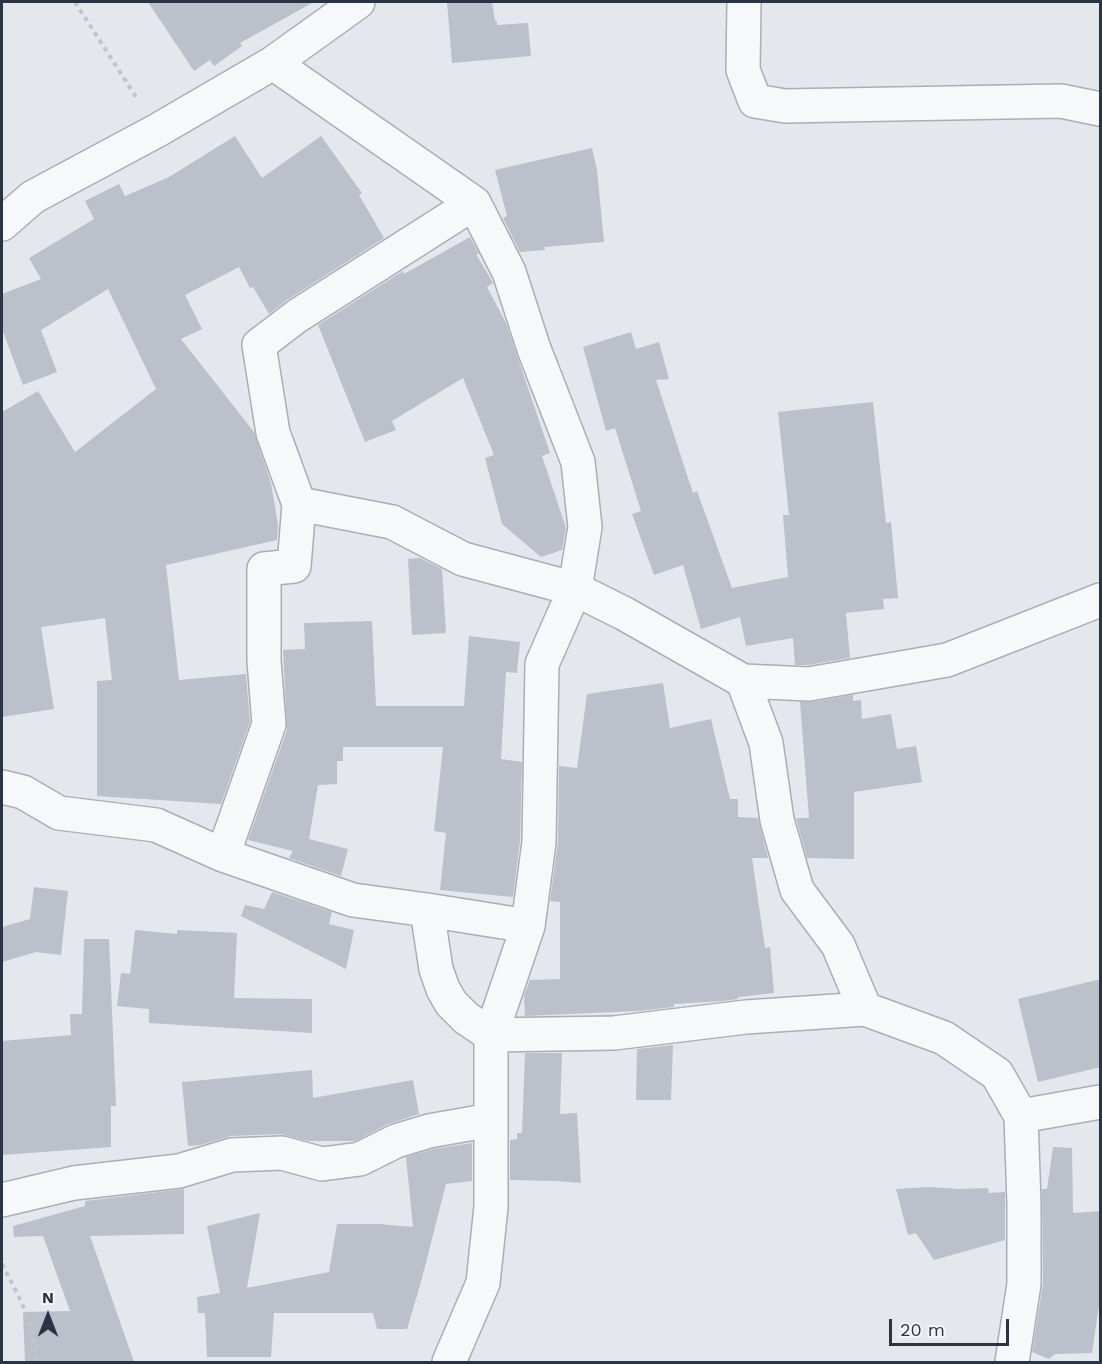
<!DOCTYPE html>
<html>
<head>
<meta charset="utf-8">
<style>
  body { margin:0 }
  #map { position:relative; width:1102px; height:1364px; overflow:hidden; background:#e4e7ec; font-family:"Work Sans",sans-serif }
  canvas { display:block }
  .frame { position:absolute; inset:0; border:3px solid #2b3445; pointer-events:none }
  .north { position:absolute; left:18px; top:1286px; width:60px; height:60px; -webkit-text-stroke:4px #f4f6f9; paint-order:stroke; rotate:0deg; font-size:16px; font-weight:700; line-height:24px; text-align:center; color:#2b3445 }
  .north::after { content:''; display:block; margin:auto; width:21px; height:27px; background:#2b3445; clip-path:polygon(50% 0,100% 100%,50% 72%,0 100%) }
  .scale { position:absolute; left:889px; top:1319px; width:120px; height:27px; box-sizing:border-box; border:3px solid #2b3445; border-top:0; padding-left:8px; font-size:18px; line-height:21px; white-space:nowrap; color:#2b3445; -webkit-text-stroke:4px #f4f6f9; paint-order:stroke }
</style>
</head>
<body>
<div id="map">
<canvas width="1102" height="1364"></canvas>
<div class="frame"></div>
<div class="north">N</div>
<div class="scale">20 m</div>
</div>
<script>
const ctx = document.querySelector('canvas').getContext('2d');
ctx.lineJoin = 'round';
function fill(path, color) { ctx.fillStyle = color; ctx.fill(path, 'evenodd'); }
function trace(path, color, width, dash) { ctx.strokeStyle = color; ctx.lineWidth = width; ctx.lineCap = dash ? 'butt' : 'round'; ctx.setLineDash(dash || []); ctx.stroke(path); }
fill(new Path2D(`
  M148,2H314L240,43L242,46L214,66L210,60L194,71Z
  M447,2H492L495,21H497V25L528,23L531,56L452,63Z
  M235,136L262,178L321,136L362,193L359,195L384,238L287,300L269,314L253,287L250,288L239,267L185,295L202,329L181,339L254,432L271,483L278,525L277,540L166,565L179,680L246,674L250,722L221,804L97,796V681L112,680L105,618L41,627L54,709L2,717V412L38,391L75,452L156,389L108,289L41,330L57,372L23,385L2,329V294L41,279L29,258L94,219L85,201L119,184L125,196L169,177Z
  M592,148L597,170L604,242L544,247L545,250L520,252L503,218L507,216L495,170Z
  M470,237L479,254H476L493,283L487,287L506,323L550,453L542,456L566,528L562,550L541,557L502,524L485,458L494,455L463,378L392,421L396,430L365,442L318,325L403,271L404,274Z
  M631,332L636,349L659,342L669,379L656,380L693,493L697,491L732,588L788,577L783,515H789L778,412L873,402L886,523L891,522L898,598L883,599L884,609L846,613L850,658L808,665H795L793,638L746,646L740,617L701,629L683,565L654,575L632,514L641,511L615,428L606,431L583,347Z
  M420,558L442,569L446,633L412,635L408,559Z
  M372,621L376,706H464L469,636L520,642L517,673L506,672L501,759L522,762L520,841L513,897L440,890L446,833L434,831L443,747H343V761H337V784L318,785L309,839L348,849L341,876L289,858L293,851L248,840L287,730L283,650L305,649L304,623Z
  M663,683L670,728L711,719L730,799H738V817L758,818L768,858H752L765,948L770,947L774,993L738,997V999L722,1001L674,1004V1007L638,1011L525,1016L524,995L530,980L560,979V902L550,901L558,842L559,766L577,768L587,694Z
  M853,695V701L861,700L862,719L891,714L897,749L916,746L922,782L854,792V859L807,858L796,818H809L800,702H812Z
  M34,887L68,891L61,955L36,952L2,962V927L30,919Z
  M272,892L332,912L329,924L354,930L346,969L241,916L245,905L264,909Z
  M135,930L177,934V930L237,933L234,998L312,999V1033L149,1023V1009L117,1006L121,973L130,974Z
  M84,939H109L116,1106H111V1147L2,1155V1041L71,1035L70,1014H82Z
  M1101,979V1067L1038,1082L1018,999Z
  M673,1045L671,1100H636L637,1049Z
  M525,1053H562L560,1114L577,1113L581,1183L555,1181L510,1180V1140L517,1139V1133H522Z
  M312,1070L313,1098L413,1080L419,1114L388,1124L355,1141H308L281,1134L231,1136L200,1145L188,1146L182,1082Z
  M472,1143V1181L446,1184L421,1282L407,1329H377L373,1313H274L271,1357H207L205,1313H198L197,1297L220,1293L207,1226L260,1213L247,1288L329,1272L337,1224H380L413,1227L406,1157L433,1149Z
  M1053,1147L1072,1148L1073,1213L1101,1211V1292L1092,1353L1055,1354L1049,1359L1032,1352L1043,1284L1042,1189H1047Z
  M928,1187L961,1189L988,1188L989,1193L1005,1192V1240L934,1260L916,1233L908,1235L896,1189Z
  M184,1189V1234L90,1236L134,1362H25L23,1312L70,1311L43,1236L14,1237L13,1226L85,1206V1201Z`), '#bbc0ca');
const minor = new Path2D(`
  M744,2L743,70L755,101L785,106L1061,101L1100,109
  M273,63L474,203L509,272L534,349L578,462L585,527L575,589L542,664L539,842L528,926L491,1035V1207L483,1283L449,1362
  M474,203L297,316L259,345L273,433L299,504L392,522L463,559L575,589L625,614L743,681L766,743L777,820L797,890L838,945L865,1009L944,1038L997,1074L1021,1116L1024,1204V1284L1012,1362
  M2,224L33,197L158,130L273,63L358,2
  M743,681L809,684L947,660L1100,600
  M2,787L23,792L59,813L156,825L223,855L353,900L427,910
  M223,855L269,724L264,661V569L294,566L299,504
  M528,926L427,910L436,969L443,989L451,1003L466,1018L491,1035L614,1033L746,1017L865,1009
  M1021,1116L1100,1102
  M2,1200L74,1183L179,1171L232,1155L282,1153L322,1164L360,1159L396,1141L429,1131L491,1120`);
trace(minor, '#a9aeb7', 36);
trace(new Path2D(`
  M75,2L138,100
  M2,1264C18,1295 37,1327 35,1362`), '#c2c5cb', 4, [4.5, 4.5]);
trace(minor, '#f7f8fa', 33);
</script>
</body>
</html>
